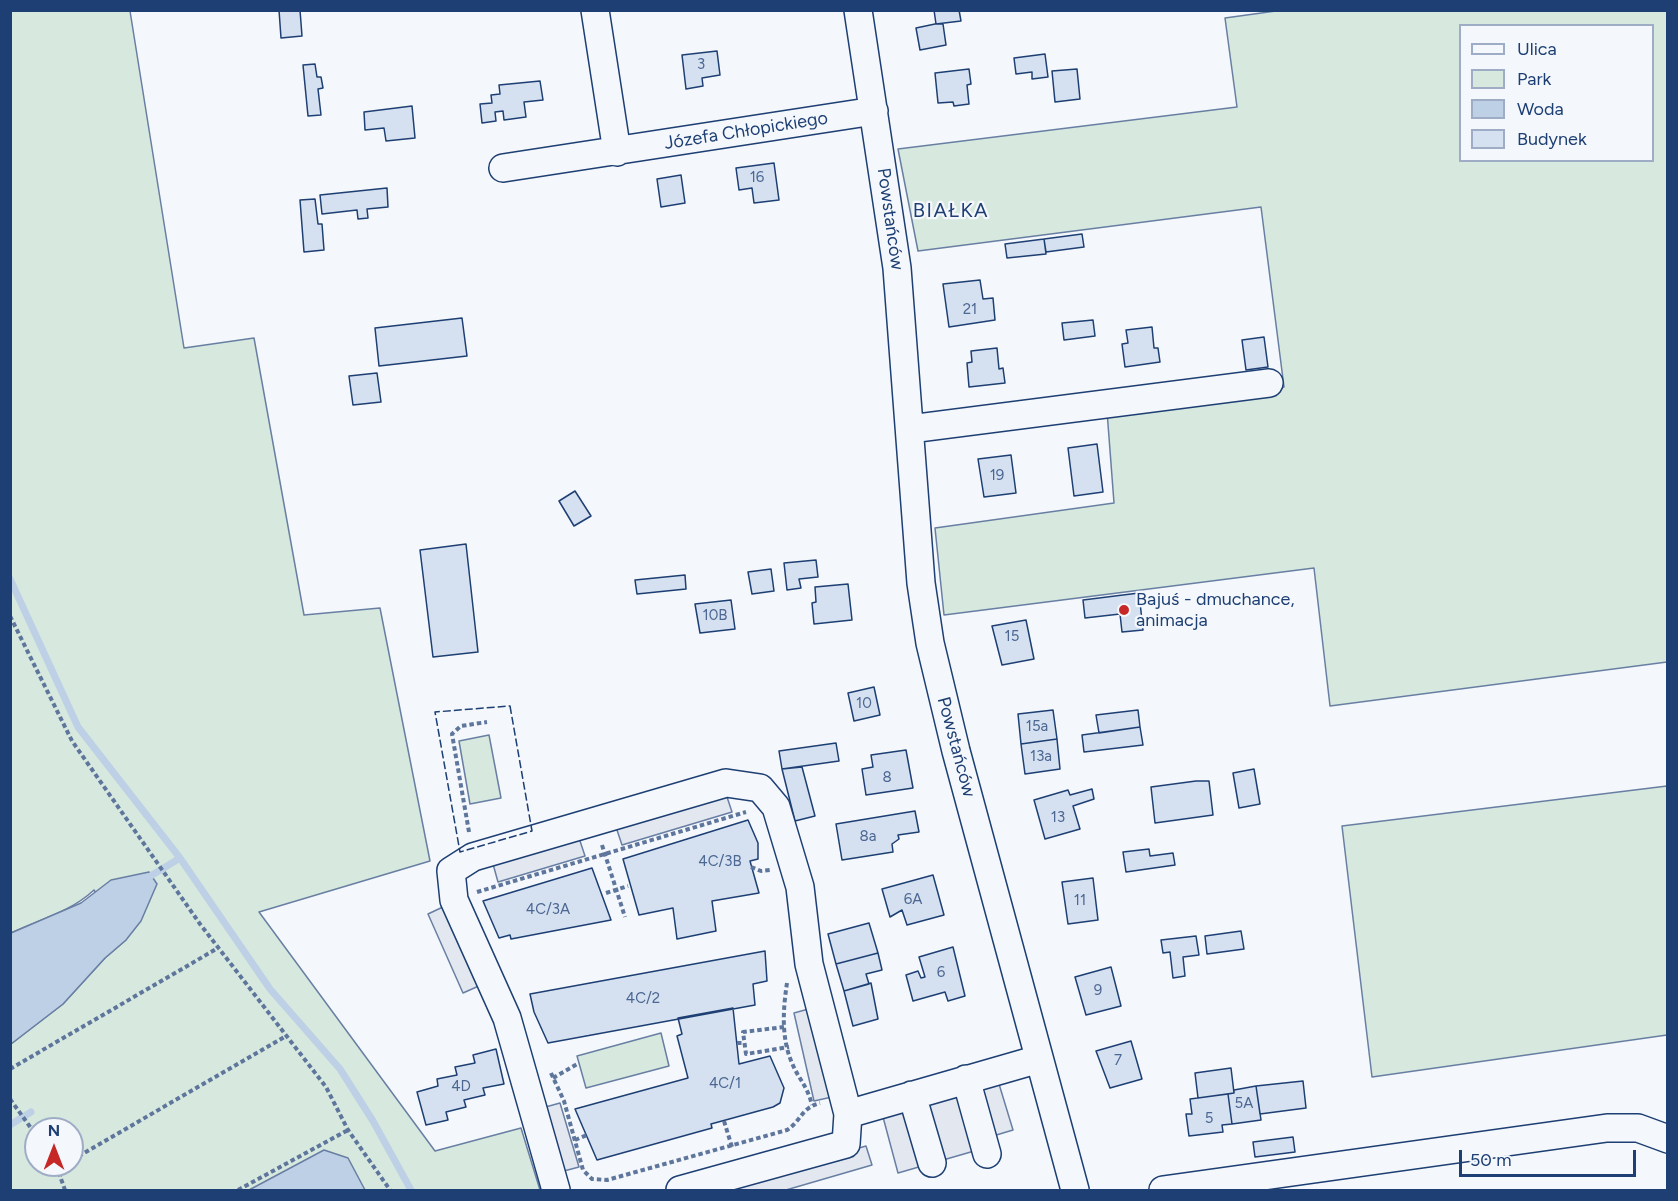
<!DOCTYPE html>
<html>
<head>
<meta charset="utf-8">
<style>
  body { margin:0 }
  #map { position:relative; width:1678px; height:1201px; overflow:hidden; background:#f4f7fb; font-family:Figtree,sans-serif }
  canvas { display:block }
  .frame { position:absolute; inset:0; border:12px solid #1d3f73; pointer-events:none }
  .legend { position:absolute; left:1459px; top:24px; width:195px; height:138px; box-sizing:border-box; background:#f4f7fb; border:2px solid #9eadc5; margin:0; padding:8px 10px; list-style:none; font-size:18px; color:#1d3f73 }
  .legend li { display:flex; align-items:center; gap:12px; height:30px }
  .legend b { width:30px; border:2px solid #9eadc5 }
  .north { position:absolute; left:24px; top:1117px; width:60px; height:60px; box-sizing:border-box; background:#f4f7fb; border:2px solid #9eadc5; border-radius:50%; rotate:0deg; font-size:16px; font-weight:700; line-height:24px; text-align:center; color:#1d3f73 }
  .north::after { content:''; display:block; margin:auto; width:21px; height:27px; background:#c62828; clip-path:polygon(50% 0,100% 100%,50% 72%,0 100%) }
  .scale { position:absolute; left:1459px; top:1150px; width:177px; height:27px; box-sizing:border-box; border:3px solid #1d3f73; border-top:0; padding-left:8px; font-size:18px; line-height:21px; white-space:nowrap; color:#1d3f73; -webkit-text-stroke:4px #f4f7fb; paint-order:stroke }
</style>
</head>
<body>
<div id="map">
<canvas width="1678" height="1201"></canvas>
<div class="frame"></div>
<ul class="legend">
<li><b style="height:8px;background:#f4f7fb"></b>Ulica</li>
<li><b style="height:16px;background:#d7e8df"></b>Park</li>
<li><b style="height:16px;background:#bed0e5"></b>Woda</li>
<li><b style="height:16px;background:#d5e0f0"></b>Budynek</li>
</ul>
<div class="north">N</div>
<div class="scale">50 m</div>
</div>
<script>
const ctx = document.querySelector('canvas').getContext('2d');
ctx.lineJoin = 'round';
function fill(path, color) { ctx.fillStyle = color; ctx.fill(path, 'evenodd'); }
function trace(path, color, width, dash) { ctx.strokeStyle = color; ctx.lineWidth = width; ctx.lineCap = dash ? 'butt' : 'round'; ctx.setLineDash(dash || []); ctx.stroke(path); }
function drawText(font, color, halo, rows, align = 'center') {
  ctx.font = font + ' Figtree,sans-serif'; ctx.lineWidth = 4.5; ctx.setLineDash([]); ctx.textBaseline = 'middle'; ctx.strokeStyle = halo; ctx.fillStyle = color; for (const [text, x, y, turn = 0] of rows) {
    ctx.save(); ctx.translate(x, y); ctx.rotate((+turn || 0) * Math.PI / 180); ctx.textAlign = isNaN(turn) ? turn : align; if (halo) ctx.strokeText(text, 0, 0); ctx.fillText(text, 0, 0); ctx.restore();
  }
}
const green = new Path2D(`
  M1283,10L1667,11V662L1330,706L1314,568L944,615L935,528L1114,503L1107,411L1284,387L1261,207L918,251L898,149L1237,107L1225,18ZM1460,26H1652V160H1460Z
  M11,11H130L184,348L254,338L304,615L380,608L430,861L259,912L435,1151L521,1128L540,1190H11V1044L63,1004L105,958L126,940L94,890C69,913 40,919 11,933ZM36,1129H72V1165H36Z
  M489,735L501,798L470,804L459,741Z
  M1667,786V1035L1372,1077L1342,826Z
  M661,1033L669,1066L586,1088L577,1056Z`);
fill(green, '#d7e8df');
trace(green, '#687fa3', 1.5);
const parking = new Path2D(`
  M726,794L732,812L622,845L616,827Z
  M579,838L585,856L498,882L493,864Z
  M445,906L481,985L463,993L428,914Z
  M812,1008L832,1097L814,1101L794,1013Z
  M999,1084L1013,1130L993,1136L995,1145L898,1173L883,1117Z
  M560,1103L579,1167L560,1172L542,1108Z
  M866,1146L872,1165L786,1190H715Z`);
fill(parking, '#e3e8f0');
trace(parking, '#687fa3', 1.5);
const water = new Path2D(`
  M149,872L157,884L141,921L126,940L105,958L63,1004L11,1044V933L81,903L111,880Z
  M324,1150L348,1158L365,1190H249Z`);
fill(water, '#bed0e5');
trace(water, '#687fa3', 1.5);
trace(new Path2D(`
  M10,579L78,727L180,858L270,989L340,1069L373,1121L411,1190
  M144,880L180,858
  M10,1125L31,1112`), '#bed0e5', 7);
const building = new Path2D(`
  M279,10H300L302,36L281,38Z
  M934,10H959L961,21L936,24Z
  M935,24H943L946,45L920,50L916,28Z
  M717,51L720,75L702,78L703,86L686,89L682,55Z
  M1045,54L1048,77L1032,79V72L1016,74L1014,58Z
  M315,64L317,77H321L323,88L318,89L321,115L308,116L303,65Z
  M969,69L971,84L967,85L969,104L954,106L953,102L938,103L935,73Z
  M1077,69L1080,99L1055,102L1052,71Z
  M540,81L543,100L524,102L526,117L504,120L503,111L495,112L496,121L482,123L480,104L492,103L491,95L500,94L499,85Z
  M412,106L415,138L386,141L384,128L365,130L364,112Z
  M774,163L779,200L754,203L752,188L739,190L736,168Z
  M681,175L685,203L661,207L657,179Z
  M387,188L388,207L367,209L368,218L358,219L357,210L322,214L320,195Z
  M315,199L318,224H322L324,250L304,252L300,200Z
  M1082,234L1084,247L1046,252L1044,239Z
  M1044,239L1046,254L1007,258L1005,244Z
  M980,280L983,299L993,298L995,320L949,327L943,284Z
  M462,318L467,356L379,366L375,328Z
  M1093,320L1095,336L1064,340L1062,323Z
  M1152,327L1154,348H1158L1160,362L1125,367L1122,344L1128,343L1126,330Z
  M1264,337L1268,367L1246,370L1242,340Z
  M997,348L999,369L1003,368L1005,383L969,387L967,363L972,362L971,351Z
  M377,373L381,402L353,405L349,376Z
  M1097,444L1103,492L1074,496L1068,448Z
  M1011,455L1016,493L984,497L978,459Z
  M575,491L591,516L574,526L559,501Z
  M466,544L478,652L433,657L420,550Z
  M816,560L818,577L799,579L801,588L787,590L784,563Z
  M771,569L774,591L752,594L748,572Z
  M685,575L686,589L637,594L635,580Z
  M848,584L852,620L814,624L812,603L816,602L815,587Z
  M1139,593L1143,630L1122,632L1120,614L1085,618L1083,600Z
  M731,600L735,629L700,633L695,604Z
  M1026,620L1034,659L1002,665L992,626Z
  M874,687L880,715L854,721L848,693Z
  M1053,710L1057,739L1021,744L1018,714Z
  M1138,710L1140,727L1099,733L1096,715Z
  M1140,727L1143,745L1084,752L1082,735Z
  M1057,739L1060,769L1025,774L1021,744Z
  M836,743L839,761L782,769L779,751Z
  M906,750L913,788L866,795L862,769L873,767L871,755Z
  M802,767L815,816L795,821L782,769Z
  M1254,769L1260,804L1239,808L1233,773Z
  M1196,781H1209L1213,815L1155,823L1151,787Z
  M1092,789L1094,799L1073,806L1080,829L1045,839L1034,800L1068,790L1070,795Z
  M915,811L919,832L898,835L899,839L892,844L893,852L842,860L836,824Z
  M748,820L758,843V859L750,861L759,893L712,901L716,931L677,939L673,908L639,915L623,859Z
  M1149,849L1150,856L1173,853L1175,865L1126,872L1123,852Z
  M592,868L611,920L511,939L510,935L499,938L483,901Z
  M933,875L944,915L907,925L902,910L890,917L882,889Z
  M1093,878L1098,920L1068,924L1062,882Z
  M869,923L878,953L836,964L828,934Z
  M1241,931L1244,949L1207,954L1205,936Z
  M1196,936L1199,955L1183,957L1185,976L1173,978L1170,952L1163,953L1161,940Z
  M953,947L965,996L948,1001L945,992L913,1001L906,975L918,971L921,978L925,977L919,957Z
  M765,951L767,981L753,984L755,1005L548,1043L534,1012L530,994Z
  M878,953L882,970L866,974L869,984L844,991L836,964Z
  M1111,967L1121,1006L1086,1015L1075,977Z
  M871,983L878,1019L853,1026L844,991Z
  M733,1008L739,1064L770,1056L784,1088L780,1103L773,1107L711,1124L712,1128L597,1160L575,1109L688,1078L677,1036L682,1034L678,1018Z
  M1131,1041L1142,1079L1110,1088L1096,1051Z
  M496,1049L504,1084L483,1088L485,1095L464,1100L466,1107L446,1112L448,1120L426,1125L417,1092L438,1086L437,1079L457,1075L455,1067L475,1063L473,1055Z
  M1231,1068L1234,1093L1198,1098L1195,1073Z
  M1303,1081L1306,1108L1260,1114L1256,1086Z
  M1256,1086L1261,1120L1232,1124L1228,1094L1234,1093V1090Z
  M1228,1094L1232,1124L1222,1125L1223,1132L1189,1136L1186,1114H1192L1190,1099Z
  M1293,1137L1295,1152L1255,1157L1253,1142Z`);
fill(building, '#d5e0f0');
trace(building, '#1d3f73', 1.5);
const minor = new Path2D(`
  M595,10L617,152
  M858,10L897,268L921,583L930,643L956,751L1075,1190
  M503,168L874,111
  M910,429L1269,383
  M966,1079L987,1154
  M912,1095L932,1163
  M848,1114L1039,1059
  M556,1190L507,1018L454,900L451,871L473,857L726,783L760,788L776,807L800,887L809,964L848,1114L846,1144L680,1190
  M1163,1190L1607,1128H1638L1668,1139`);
trace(minor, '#1d3f73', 30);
trace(new Path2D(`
  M10,616L72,741L200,924L326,1087L348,1130L390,1190
  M469,832L452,734L461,726L487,722
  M602,845L625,917
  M751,867L761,871L770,870
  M477,892L746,812
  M606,893L628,886
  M787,983C783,1009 781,1038 792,1063C799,1080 807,1085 812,1105
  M784,1027L743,1032L746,1054L789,1047
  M737,1043H744
  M10,1069L218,948
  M551,1073L564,1101L583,1170L592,1179L607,1180L787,1130C801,1121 801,1108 820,1103
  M553,1078L579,1063
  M10,1099L36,1135
  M724,1121L732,1147
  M575,1140L587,1135
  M72,1160L286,1036
  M64,1165L60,1176L65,1190
  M238,1190L348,1130`), '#5e769c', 4, [4.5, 3]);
trace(minor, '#f4f7fb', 27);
trace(new Path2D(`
  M510,706L532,831L460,852L435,712Z`), '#1d3f73', 1.5, [8, 3]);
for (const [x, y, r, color] of [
  [1124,610,6,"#c62828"]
]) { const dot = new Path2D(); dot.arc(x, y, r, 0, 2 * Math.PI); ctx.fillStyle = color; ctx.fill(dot); trace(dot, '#f4f7fb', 2); }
drawText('15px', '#4b6792', null, [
  ["3",701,65],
  ["16",757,178],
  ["21",970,310],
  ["19",997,476],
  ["10B",715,616],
  ["15",1012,637],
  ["10",864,704],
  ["15a",1037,727],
  ["13a",1041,757],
  ["8",887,778],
  ["13",1058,818],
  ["8a",868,837],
  ["4C/3B",720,862],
  ["6A",913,900],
  ["11",1080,901],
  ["4C/3A",548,910],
  ["6",941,973],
  ["9",1098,991],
  ["4C/2",643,999],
  ["7",1118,1061],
  ["4C/1",725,1084],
  ["4D",461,1087],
  ["5A",1244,1104],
  ["5",1209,1119]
]);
drawText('18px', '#1d3f73', '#f4f7fb', [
  ["Józefa Chłopickiego",746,131,-9],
  ["Powstańców",890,219,82],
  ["Powstańców",956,747,75]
]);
drawText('18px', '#1d3f73', '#f4f7fb', [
  ["Bajuś - dmuchance,",1136,600],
  ["animacja",1136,621]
], 'left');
ctx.letterSpacing = '1.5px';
drawText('20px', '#1d3f73', '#f4f7fb', [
  ["BIAŁKA",951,211]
]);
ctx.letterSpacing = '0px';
</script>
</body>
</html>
